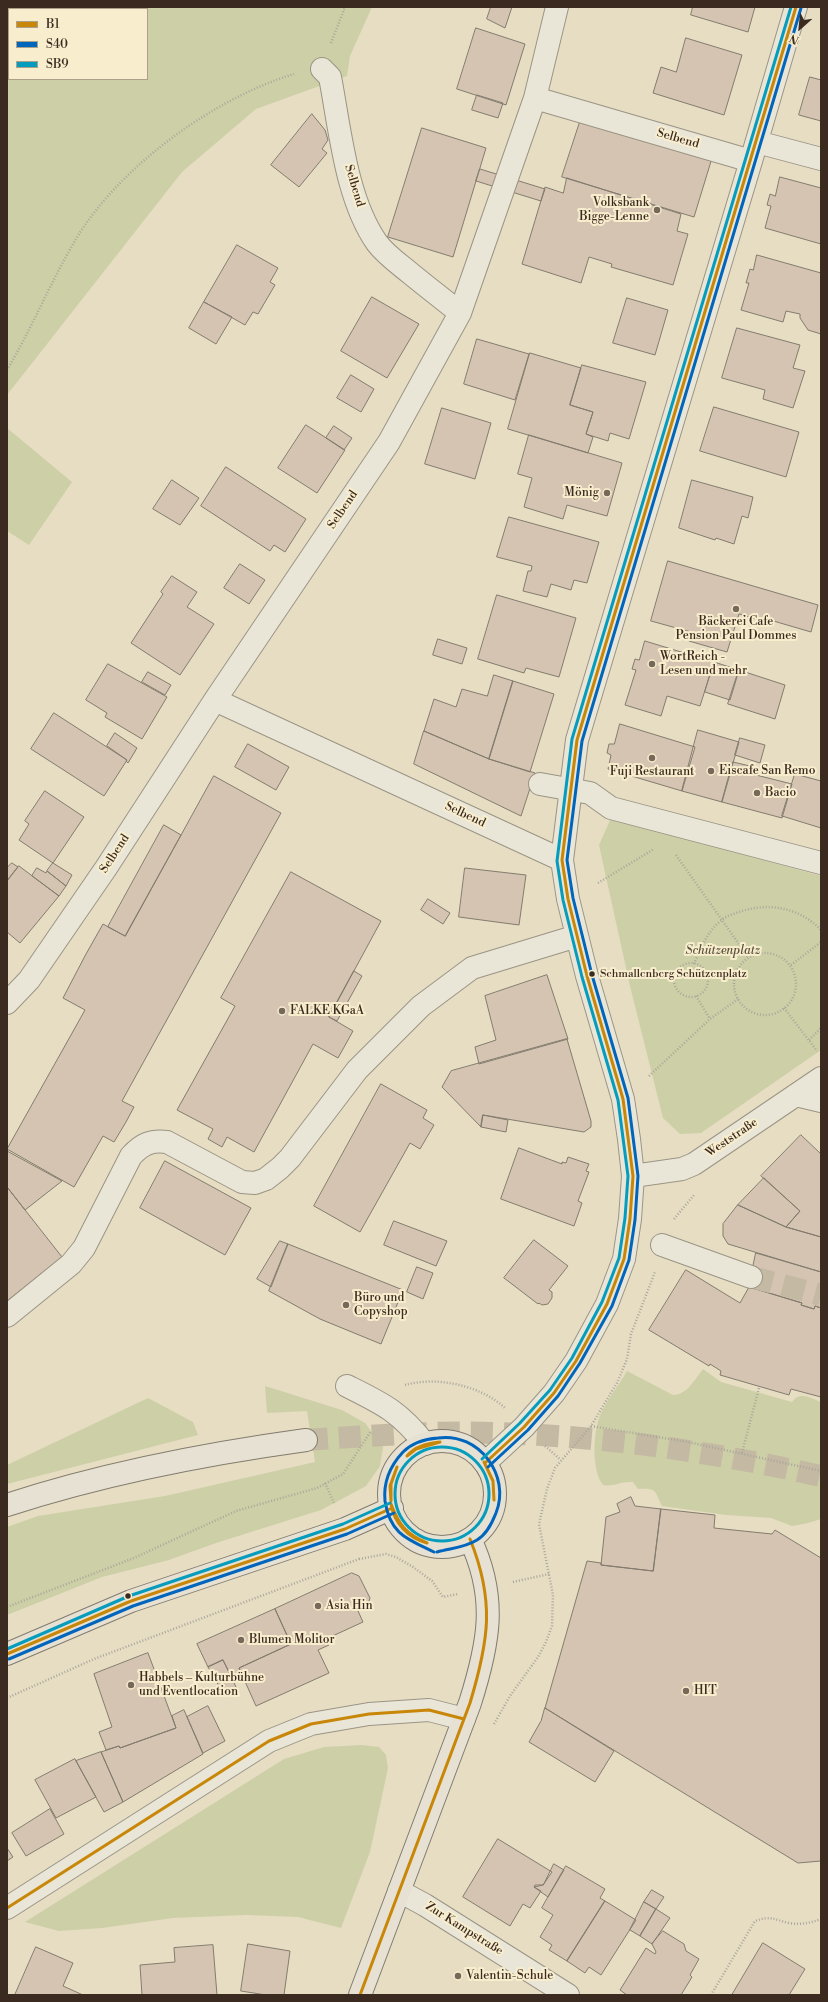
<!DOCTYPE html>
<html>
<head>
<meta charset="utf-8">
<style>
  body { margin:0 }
  #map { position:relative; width:828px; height:2002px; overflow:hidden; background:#e6ddc3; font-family:"Libre Bodoni",serif }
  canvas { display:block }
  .frame { position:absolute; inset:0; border:8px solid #3b2a20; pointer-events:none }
  .legend { position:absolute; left:8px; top:8px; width:140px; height:72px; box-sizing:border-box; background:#f8eece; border:1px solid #aca088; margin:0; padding:5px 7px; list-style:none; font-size:12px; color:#3b2a20 }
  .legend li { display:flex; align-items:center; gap:8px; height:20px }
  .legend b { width:20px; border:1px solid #aca088 }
  .north { position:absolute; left:780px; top:8px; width:40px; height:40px; -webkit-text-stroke:3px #f8eece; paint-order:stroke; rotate:207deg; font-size:11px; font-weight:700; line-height:16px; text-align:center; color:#3b2a20 }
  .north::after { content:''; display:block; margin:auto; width:14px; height:18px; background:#3b2a20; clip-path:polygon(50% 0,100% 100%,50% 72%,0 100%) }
</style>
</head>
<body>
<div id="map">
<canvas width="828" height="2002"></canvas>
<div class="frame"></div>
<ul class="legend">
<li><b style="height:5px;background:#c88708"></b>B1</li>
<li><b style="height:5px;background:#0065bd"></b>S40</li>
<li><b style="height:5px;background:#069cbd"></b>SB9</li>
</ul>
<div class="north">N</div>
</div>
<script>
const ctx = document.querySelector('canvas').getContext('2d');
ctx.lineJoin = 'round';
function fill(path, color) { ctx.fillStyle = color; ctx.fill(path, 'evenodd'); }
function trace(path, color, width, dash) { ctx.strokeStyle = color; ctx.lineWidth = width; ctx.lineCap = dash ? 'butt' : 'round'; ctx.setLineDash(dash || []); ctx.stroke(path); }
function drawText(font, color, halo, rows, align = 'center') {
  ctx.font = font + ' "Libre Bodoni",serif'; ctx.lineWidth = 4; ctx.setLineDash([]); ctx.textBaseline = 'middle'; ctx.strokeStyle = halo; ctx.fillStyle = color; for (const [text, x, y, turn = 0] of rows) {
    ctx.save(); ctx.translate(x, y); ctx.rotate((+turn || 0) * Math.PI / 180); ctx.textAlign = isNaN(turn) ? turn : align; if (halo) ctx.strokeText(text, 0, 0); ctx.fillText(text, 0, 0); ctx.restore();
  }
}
fill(new Path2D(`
  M7,7H372L350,56L347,76L256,109L182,172L7,395ZM9,9H147V79H9Z
  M7,428L72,482L29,545L7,531Z
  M611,818L821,876V1050L701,1133L680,1134L663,1118L630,986L599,845Z
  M703,1369L721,1382L792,1402C800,1391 810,1398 821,1402V1519L808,1523L792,1526L771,1518L726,1515L662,1506C654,1490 657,1488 638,1489L633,1482C620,1481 614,1487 603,1485C591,1470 593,1430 601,1413C608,1399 619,1385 627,1371L673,1395C687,1395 695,1379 703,1369Z
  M265,1386L342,1410L365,1423L383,1447L380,1466L366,1486L321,1510L216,1543L169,1560L102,1577L7,1615V1527L38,1516L165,1496L315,1462L307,1411L267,1413Z
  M148,1398L193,1422L198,1435L7,1484V1465Z
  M362,1745L379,1747L386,1755L388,1768L370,1852L341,1928L298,1917L246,1915L173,1918L102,1928L59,1931L25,1922L284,1759L324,1747Z`), '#cdd0a6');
const building = new Path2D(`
  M491,7H512L505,28L487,19Z
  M693,7H755L748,32L691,15Z
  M476,28L525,44L506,105L457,89Z
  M686,38L742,55L724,115L653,93L661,67L676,72Z
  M810,77L821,80V121L799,115Z
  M477,95L503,103L498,118L472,110Z
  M312,114L325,130L328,140L322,149L327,153L299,187L271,165Z
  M581,119L712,158L694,217L562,177Z
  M422,128L486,148L453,257L388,237Z
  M480,169L545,189L541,201L476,181Z
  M780,177L821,188V244L765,228L771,206L767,205L770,194L775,196Z
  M567,178L681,214L677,231L688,234L673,285L611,267L612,264L589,257L581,283L522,264L545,187L563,193Z
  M237,245L278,268L270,282L275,285L258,314L253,312L245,325L204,302Z
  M757,255L821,273V334L808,330L800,318V314L786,311L783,322L741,310L749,283H746L750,269L753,270Z
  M372,297L419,324L387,378L341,351Z
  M627,298L668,310L655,355L613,343Z
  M204,302L232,317L216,344L189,328Z
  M737,328L800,345L793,368L805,371L793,408L763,399L765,390L722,378Z
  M477,339L529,354L515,400L464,384Z
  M530,353L581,368L570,405L593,412L586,434L593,437L588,453L508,429Z
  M582,365L646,382L629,439L610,433L608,441L586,434L593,412L570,405Z
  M351,375L374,389L361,412L337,398Z
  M714,407L799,432L786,477L700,451Z
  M442,408L491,423L475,479L425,464Z
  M306,425L345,450L317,493L278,468Z
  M334,426L352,438L344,450L326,438Z
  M529,435L622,463L607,516L567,505L563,519L524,507L532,478L518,474Z
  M226,467L306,519L285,552L274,545L270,551L201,506Z
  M172,480L199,498L180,525L153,509Z
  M692,480L753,497L748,518L742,516L734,544L716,538L715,540L679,528Z
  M509,517L599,542L587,583L574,580L571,590L551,584L547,597L523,591L528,571H531L532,566L497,557Z
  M668,561L818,605L811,632L770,620L769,623L739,614L727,652L689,641L691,632L651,621Z
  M240,564L265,580L249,604L224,588Z
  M172,576L197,592L187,607L214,624L180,675L131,643L163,594L161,592Z
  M497,595L576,618L559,677L526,668L524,673L478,659Z
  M438,639L467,648L462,664L433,655Z
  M645,641L714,662L700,706L667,696L661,716L625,705L636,670L632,669L635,659L639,660Z
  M714,662L739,670L730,700L705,692Z
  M108,664L167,697L142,739L105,717L107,713L86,700Z
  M739,670L785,685L775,719L728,704Z
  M148,672L171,685L165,695L142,682Z
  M494,675L513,681L489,759L424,731L434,699L456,707L462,689L487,696Z
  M513,681L554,694L530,772L489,759Z
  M54,713L127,760L104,796L31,749Z
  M620,724L695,747L682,791L608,769L611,755L607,753L609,744H614Z
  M698,730L739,742L722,802L682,791Z
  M424,731L489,759L535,773L521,816L414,764Z
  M115,733L137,748L128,763L126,761L127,760L107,746Z
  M740,738L765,745L760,763L735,755Z
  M248,744L289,767L276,790L235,767Z
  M733,762L754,767L752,774L792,784L782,818L722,802Z
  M795,774L821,781V828L782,816Z
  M214,776L281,813L122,1101L134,1107L126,1122L114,1142L103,1136L74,1187L7,1149L85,1010L63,998L86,954L103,924L125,936Z
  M45,791L84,817L53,863L19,840L29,824L25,821Z
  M164,825L181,835L125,936L108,927Z
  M12,863L18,867L7,881V868Z
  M53,863L72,875L66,886L47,871Z
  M19,866L59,896L20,943L7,932V881Z
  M37,868L46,873L47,871L66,886L59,896L32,876Z
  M465,868L526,875L519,925L459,917Z
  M291,872L381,921L329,1017L353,1031L338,1058L313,1044L254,1152L227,1137L222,1147L208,1139L213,1129L177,1110L235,1006L221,998Z
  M428,899L450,913L443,924L421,910Z
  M354,971L362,976L337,1021L329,1017Z
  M547,975L568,1039L479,1064L475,1047L496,1040L485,996Z
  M567,1039L591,1121V1127L584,1132L483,1115L481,1127L442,1087L451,1071Z
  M381,1084L427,1110L423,1118L434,1125L420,1149L410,1143L360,1232L314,1206Z
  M483,1115L508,1120L506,1132L481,1127Z
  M801,1135L821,1154V1237L786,1227L800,1211L761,1176Z
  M519,1148L562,1164V1162L566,1163L568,1157L589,1164L586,1171L589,1172L578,1201L582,1203L574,1226L501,1199Z
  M7,1151L62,1181L25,1210L7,1187Z
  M165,1161L251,1208L225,1255L140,1208Z
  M764,1178L800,1211L786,1227L738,1205Z
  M7,1187L62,1257L7,1301Z
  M738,1205L786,1227L821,1237V1272L728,1244L723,1236V1224Z
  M394,1221L447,1241L436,1266L384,1245Z
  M534,1240L568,1266L549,1290L552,1292V1298L548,1304L542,1305L539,1303L538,1304L504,1278Z
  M280,1241L288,1244L271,1287L257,1279Z
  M288,1244L403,1290L381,1344L320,1319L269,1291Z
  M756,1253L821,1272V1308L815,1306L814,1309L801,1305L802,1303L749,1287Z
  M417,1267L433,1273L423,1299L407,1292Z
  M686,1270L740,1303L749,1287L802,1303L801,1305L814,1309L815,1306L821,1308V1397L791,1389L789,1395L720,1375L721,1371L710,1364L709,1366L649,1330Z
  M631,1497L635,1506L661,1509L653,1571L601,1565L606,1517L620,1512L617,1504Z
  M661,1509L715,1515L714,1528L772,1534L775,1530L821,1558V1861L798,1863L545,1708L587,1561L601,1563V1565L653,1571Z
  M352,1573L359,1576L370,1598L367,1607L358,1611L363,1622L326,1639L329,1645L318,1650L329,1673L256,1706L239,1668L291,1644L275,1609Z
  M275,1609L291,1644L239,1668L241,1673L232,1678L223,1660L208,1667L197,1644Z
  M148,1653L176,1728L120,1748L119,1746L106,1750L99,1732L112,1727L94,1674Z
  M223,1660L237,1689L224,1695L208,1667Z
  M208,1706L225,1741L203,1753L187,1717Z
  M545,1708L614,1751L595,1782L529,1742L541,1721Z
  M184,1710L203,1754L123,1802L101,1752L119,1746L120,1748L176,1728L172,1716Z
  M101,1752L123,1802L104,1812L76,1761Z
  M75,1759L96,1797L56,1818L35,1780Z
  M50,1809L64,1834L26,1856L12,1833Z
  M498,1839L552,1872L543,1885H535L534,1887L541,1891L530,1908L523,1904L510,1926L463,1897Z
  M7,1848L13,1857L7,1861Z
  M554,1864L564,1870L548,1897L534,1887L543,1885Z
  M566,1866L605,1889L600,1898L605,1901L567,1961L549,1950L552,1945L540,1937L553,1915L542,1908Z
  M652,1890L664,1897L656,1909L644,1902Z
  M605,1901L636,1920L601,1975L589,1967L585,1973L567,1961Z
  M644,1902L656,1909L640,1936L630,1930Z
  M656,1909L670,1918L652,1944L640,1936Z
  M663,1931L684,1944L686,1951L699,1959L690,1975L692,1977L681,1995H627L620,1990L646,1948L655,1954L656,1952L652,1944Z
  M763,1943L805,1969L789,1995H732Z
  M248,1944L290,1951L284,1995H266L241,1991Z
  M213,1945L217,1995H142L140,1965L175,1962L174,1948Z
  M36,1947L73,1963L63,1986L83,1995H15Z`);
fill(building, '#d4c4b1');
trace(building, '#837c6e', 1);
trace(new Path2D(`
  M751,1277L821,1295`), '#c4b9a2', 22, [22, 11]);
trace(new Path2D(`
  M306,1440C368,1436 431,1431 494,1433C604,1436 714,1452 821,1476`), '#c4b9a2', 22, [22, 11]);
const minor = new Path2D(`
  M322,69L330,77C340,129 346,199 377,243C386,255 399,264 410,273C427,287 444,300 460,313
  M535,98L751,161
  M757,142L821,159
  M215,700L562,860
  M540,784L590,793L611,808L821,863
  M7,1003L29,980L106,868L215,700L389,442L460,313L535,98L557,7
  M796,1095L821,1101
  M633,1176L682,1169L694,1164L821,1078
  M662,1245L751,1277
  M7,1316L71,1264L84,1248L131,1156C142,1144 151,1140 167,1142L242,1182L255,1183L266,1179L280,1168L290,1158L357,1070L421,1006L472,968L577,936
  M347,1386C383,1404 399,1411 425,1444
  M485,1463L524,1427L554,1393L576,1361L607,1304L624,1259L630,1219L633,1176L629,1139L623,1099L587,976L568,899L562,860L577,740L751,161L796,7
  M399,1891L425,1905L568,1995
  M7,1908L269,1741L311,1724L369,1714L429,1710L464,1719`);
const major = new Path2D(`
  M389 1494a53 53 0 1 1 106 0a53 53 0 1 1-106 0Z
  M7,1505C105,1473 204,1454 306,1440
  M7,1654L131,1601L345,1529L392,1508
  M360,1995L470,1703C489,1643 498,1598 470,1539`);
trace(minor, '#9b9484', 24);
trace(major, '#837c6e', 24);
trace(new Path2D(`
  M331,43L345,7
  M7,370C32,328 51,281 76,239C119,167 214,98 294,74
  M676,855L748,957
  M598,883L654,849
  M734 984a31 31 0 1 1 62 0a31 31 0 1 1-62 0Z
  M674 980a17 17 0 1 1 34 0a17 17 0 1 1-34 0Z
  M694,964C701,948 707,931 722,920C726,916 733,914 739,912C768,902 799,907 821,930
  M791,965L821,942
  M696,996L710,1019
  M784,1008L817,1051
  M809,1040L821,1028
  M649,1076L710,1019L738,999
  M674,1219L694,1195
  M405,1385C436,1376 480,1385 505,1408
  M591,1426L688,1442L821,1471
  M545,1446L561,1460
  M742,1453L759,1388
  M325,1483L334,1503
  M359,1559L386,1554L396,1557L413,1567L432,1581L443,1597L458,1594
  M513,1582L549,1574
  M7,1607L134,1558L236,1511L317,1488L343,1474L371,1431
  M7,1698L94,1659L359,1559
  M494,1724L510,1696L538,1657L546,1642L552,1626L553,1595L539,1524L547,1489L555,1468L591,1426L617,1383L627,1359L631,1334L655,1272
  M711,1995L755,1921C771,1915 775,1920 789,1923C801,1925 810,1923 821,1919`), '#aaa69b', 2.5, [1, 2]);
trace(minor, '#e9e6d8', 22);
trace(major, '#e6e1d2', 22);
trace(new Path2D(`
  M407,1456C415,1446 428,1443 440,1442
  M407,1456L416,1449L440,1442
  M484,1462L493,1481L494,1500
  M484,1462L493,1481L494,1500
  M485,1463L524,1427L554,1393L576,1361L607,1304L624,1259L630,1219L633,1176L623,1099L587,976L568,899L562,860L577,740L796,7
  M391,1501L390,1486L397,1467
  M391,1501V1484L397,1467
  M391,1504C399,1525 406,1534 427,1543
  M391,1504C394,1523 408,1538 427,1543
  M7,1654L131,1601L345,1529L392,1508
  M7,1908L269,1741L311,1724L369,1714L429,1710L464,1719
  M360,1995L470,1703C489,1640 495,1601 470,1539`), '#c88708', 3);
trace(new Path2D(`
  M488,1467L528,1430L558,1396L580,1363L612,1306L629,1260L635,1220L638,1176L628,1098L592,975L573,898L567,860L582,741L801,8
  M434,1552C407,1539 390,1534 385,1501C383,1481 390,1466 403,1452C413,1442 425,1439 438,1438C479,1432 511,1476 496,1513C492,1523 487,1534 477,1540C464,1548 451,1548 437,1552
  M9,1659L133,1606L347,1534L394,1513`), '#0065bd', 3);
trace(new Path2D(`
  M395 1494a47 47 0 1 1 94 0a47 47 0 1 1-94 0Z
  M482,1459L520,1423L550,1390L572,1358L602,1302L619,1258L625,1218L628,1176L618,1100L582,977L563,900L557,861L572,739L791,7
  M7,1649L129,1596L343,1524L390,1503`), '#069cbd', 3);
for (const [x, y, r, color] of [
  [657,210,4,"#776959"],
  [607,493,4,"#776959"],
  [736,609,4,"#776959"],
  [652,664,4,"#776959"],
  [652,758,4,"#776959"],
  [711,771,4,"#776959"],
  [757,793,4,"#776959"],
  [592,974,3.5,"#3b2a20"],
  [282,1011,4,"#776959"],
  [346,1305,4,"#776959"],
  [128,1596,3.5,"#3b2a20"],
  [318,1606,4,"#776959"],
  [241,1640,4,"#776959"],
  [131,1685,4,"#776959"],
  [686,1691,4,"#776959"],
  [458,1976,4,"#776959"]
]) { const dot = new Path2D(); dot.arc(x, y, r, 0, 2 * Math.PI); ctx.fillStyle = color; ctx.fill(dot); trace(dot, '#f8eece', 1.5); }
drawText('11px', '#3b2a20', '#f8eece', [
  ["Schmallenberg Schützenplatz",600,974]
], 'left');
drawText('12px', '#3b2a20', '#f8eece', [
  ["Selbend",678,139,16],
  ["Selbend",354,186,73],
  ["Selbend",343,510,-56],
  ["Selbend",465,815,25],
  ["Selbend",115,854,-57],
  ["Weststraße",732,1138,-34],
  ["Zur Kampstraße",464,1929,32]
]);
drawText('12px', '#3b2a20', '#f8eece', [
  ["Volksbank",649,203,"right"],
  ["Bigge-Lenne",649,217,"right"],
  ["Mönig",599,493,"right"],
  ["Bäckerei Cafe",736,622,"center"],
  ["Pension Paul Dommes",736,636,"center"],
  ["WortReich -",660,657],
  ["Lesen und mehr",660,671],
  ["Eiscafe San Remo",719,771],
  ["Fuji Restaurant",652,772,"center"],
  ["Bacio",765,793],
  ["FALKE KGaA",290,1011],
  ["Büro und",354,1298],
  ["Copyshop",354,1312],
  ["Asia Hin",326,1606],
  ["Blumen Molitor",249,1640],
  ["Habbels – Kulturbühne",139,1678],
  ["und Eventlocation",139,1692],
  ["HIT",694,1691],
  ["Valentin-Schule",466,1976]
], 'left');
drawText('italic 12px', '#5a513c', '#f8eece', [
  ["Schützenplatz",723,951]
]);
</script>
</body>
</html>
